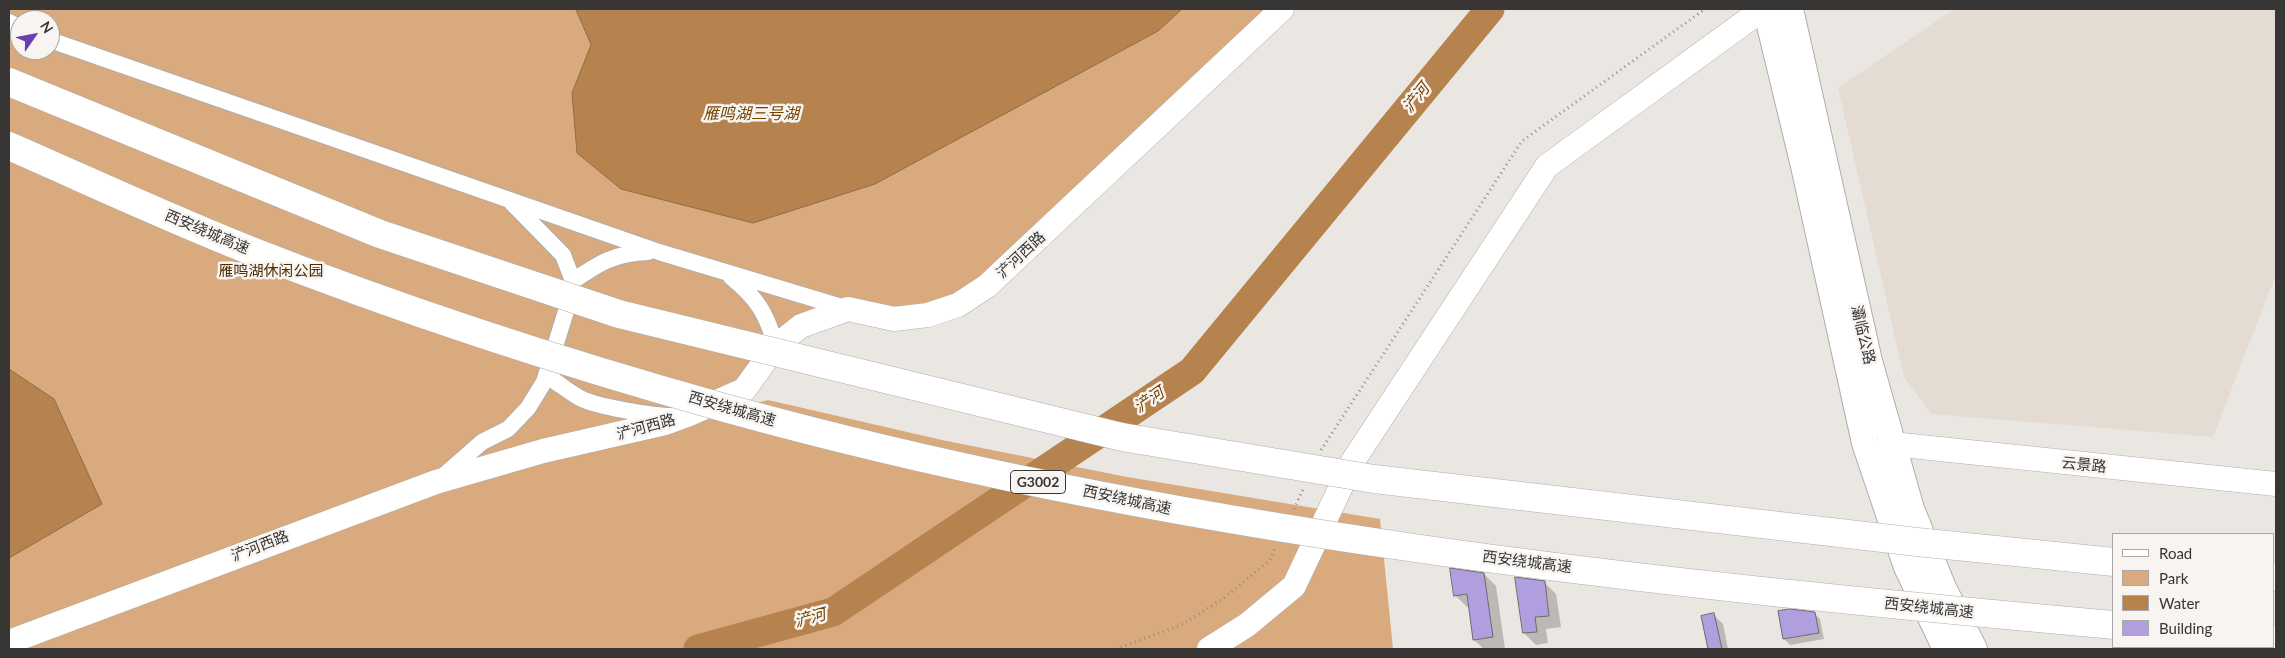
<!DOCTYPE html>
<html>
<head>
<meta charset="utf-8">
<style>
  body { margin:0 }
  #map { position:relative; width:2285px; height:658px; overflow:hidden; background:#eae7e3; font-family:Lato,sans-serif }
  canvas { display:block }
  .frame { position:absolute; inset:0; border:10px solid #373635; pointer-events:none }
  .legend { position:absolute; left:2112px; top:533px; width:162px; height:115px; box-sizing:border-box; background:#f7f4f1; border:1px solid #aaa8a6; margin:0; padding:6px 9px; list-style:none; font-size:15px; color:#373635 }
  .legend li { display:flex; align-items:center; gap:10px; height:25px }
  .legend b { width:25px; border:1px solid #aaa8a6 }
  .north { position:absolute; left:10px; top:10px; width:50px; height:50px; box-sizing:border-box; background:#f7f4f1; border:1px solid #aaa8a6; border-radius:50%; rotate:57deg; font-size:14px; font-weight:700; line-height:20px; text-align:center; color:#373635 }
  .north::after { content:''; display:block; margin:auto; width:18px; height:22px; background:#6c3eb6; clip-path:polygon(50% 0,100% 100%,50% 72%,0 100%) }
</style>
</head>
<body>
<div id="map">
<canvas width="2285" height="658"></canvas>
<div class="frame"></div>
<ul class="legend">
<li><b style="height:6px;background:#fff"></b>Road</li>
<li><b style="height:14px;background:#d9aa7d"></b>Park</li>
<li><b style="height:14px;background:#b6834f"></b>Water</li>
<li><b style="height:14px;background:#b09ede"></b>Building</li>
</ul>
<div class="north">N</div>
</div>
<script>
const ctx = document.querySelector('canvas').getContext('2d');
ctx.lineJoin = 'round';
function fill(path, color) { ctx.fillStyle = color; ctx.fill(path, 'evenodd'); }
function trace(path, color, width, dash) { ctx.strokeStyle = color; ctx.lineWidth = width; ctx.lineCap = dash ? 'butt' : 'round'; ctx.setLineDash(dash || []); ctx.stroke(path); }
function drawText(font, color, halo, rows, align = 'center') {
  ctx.font = font + ' Lato,"Noto Sans SC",sans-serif'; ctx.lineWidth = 5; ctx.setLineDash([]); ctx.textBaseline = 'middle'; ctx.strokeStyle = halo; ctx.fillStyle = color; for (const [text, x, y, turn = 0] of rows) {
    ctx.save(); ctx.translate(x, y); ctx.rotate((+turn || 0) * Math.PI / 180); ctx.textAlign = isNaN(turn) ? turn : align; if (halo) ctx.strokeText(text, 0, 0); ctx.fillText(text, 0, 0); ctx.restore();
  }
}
fill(new Path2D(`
  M1954,9H2276V274L2213,437L1931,414L1904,377L1838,88Z`), '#e4dbd2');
fill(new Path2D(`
  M9,9H1282L958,305L801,326L757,371L662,426L768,400L942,440L1127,477L1380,519L1393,649H9ZM20,20H50V50H20Z`), '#d9aa7d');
const water = new Path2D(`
  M576,9H1182L1158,31L875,184L753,223L621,189L577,153L572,93L591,45Z
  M9,369L54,399L102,504L9,558Z`);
fill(water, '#b6834f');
trace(water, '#906c47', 1);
fill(new Path2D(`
  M1484,574L1496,586L1505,649H1484L1474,640L1470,607H1467L1455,595Z
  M1544,582L1556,594L1561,627L1546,629L1548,643L1536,645L1524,633Z
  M1814,613L1820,619L1824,639L1790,645L1784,639Z
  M1714,615L1723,624L1728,649H1710L1703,617Z`), '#0003');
trace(new Path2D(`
  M698,649L833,612L1192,371L1490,9`), '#b6834f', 29);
const building = new Path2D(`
  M1450,568L1484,573L1493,637L1473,640L1467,594L1454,596Z
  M1515,577L1545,581L1549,616L1535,617L1537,632L1523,633Z
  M1790,609L1815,612L1819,633L1783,639L1778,611Z
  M1714,613L1722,649H1708L1701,616Z`);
fill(building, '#b09ede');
trace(building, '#6b6a6d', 1);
const street = new Path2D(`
  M9,22L20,28
  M50,40L659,252L848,309
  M731,277C758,299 766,313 776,346
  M573,281C599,263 615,253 648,252
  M549,365L553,380C562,386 571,393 580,398C597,407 653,416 673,416
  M441,478L482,442L508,429L528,408L544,382L567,308L573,281L563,255L512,203`);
const secondary = new Path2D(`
  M1892,444L2276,484
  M9,642L436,482L543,451L665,423L687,415L744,390L776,346L801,326L848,309L894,319L928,315L958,305L987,286L1282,9
  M1209,649L1247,625L1294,586L1353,461L1547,166L1763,9`);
const primary = new Path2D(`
  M1766,9L1804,166L1865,443L1907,567L1946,649
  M1790,9L1869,361L1911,509L1943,588L1974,649`);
const highway = new Path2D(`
  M2274,577H2276
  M2274,640H2276`);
trace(street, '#b0adaa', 18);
trace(secondary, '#b0adaa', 25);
trace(primary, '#b0adaa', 28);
trace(highway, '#b0adaa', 29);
trace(new Path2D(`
  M1321,450L1522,141L1705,9
  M1294,509L1304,487
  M1116,649L1181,625L1223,599L1270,560L1276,546`), '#908e8b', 3, [1, 4]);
trace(street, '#fff', 16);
trace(secondary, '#fff', 24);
trace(primary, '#fff', 26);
trace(highway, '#fff', 28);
const highwayBridge = new Path2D(`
  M9,82L380,234L619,314L1122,437L1374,479L1917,542L2114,562
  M9,146C89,181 168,218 249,250C404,311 564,363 725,408C1178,534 1648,583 2114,625`);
trace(highwayBridge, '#b0adaa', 29, []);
trace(highwayBridge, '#fff', 28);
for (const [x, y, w] of [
  [1038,482,55]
]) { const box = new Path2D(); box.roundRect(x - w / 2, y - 11.5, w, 23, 4); ctx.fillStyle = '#f7f4f1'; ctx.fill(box); trace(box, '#373635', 1); }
drawText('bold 14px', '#373635', null, [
  ["G3002",1038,482]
]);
drawText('15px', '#373635', '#f7f4f1', [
  ["西安绕城高速",207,232,23],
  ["浐河西路",1021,255,-43],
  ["灞临公路",1863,335,77],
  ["西安绕城高速",732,409,16],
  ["浐河西路",646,427,-15],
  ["云景路",2084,465,6],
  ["西安绕城高速",1127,500,12],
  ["浐河西路",260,546,-21],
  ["西安绕城高速",1527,562,7],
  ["西安绕城高速",1929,608,6]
]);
drawText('15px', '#4e2b00', '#f7f4f1', [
  ["雁鸣湖休闲公园",271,271]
]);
drawText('italic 16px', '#734200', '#f7f4f1', [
  ["浐河",1416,98,-51],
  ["雁鸣湖三号湖",751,114],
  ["浐河",1149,400,-34],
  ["浐河",810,618,-15]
]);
</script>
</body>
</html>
